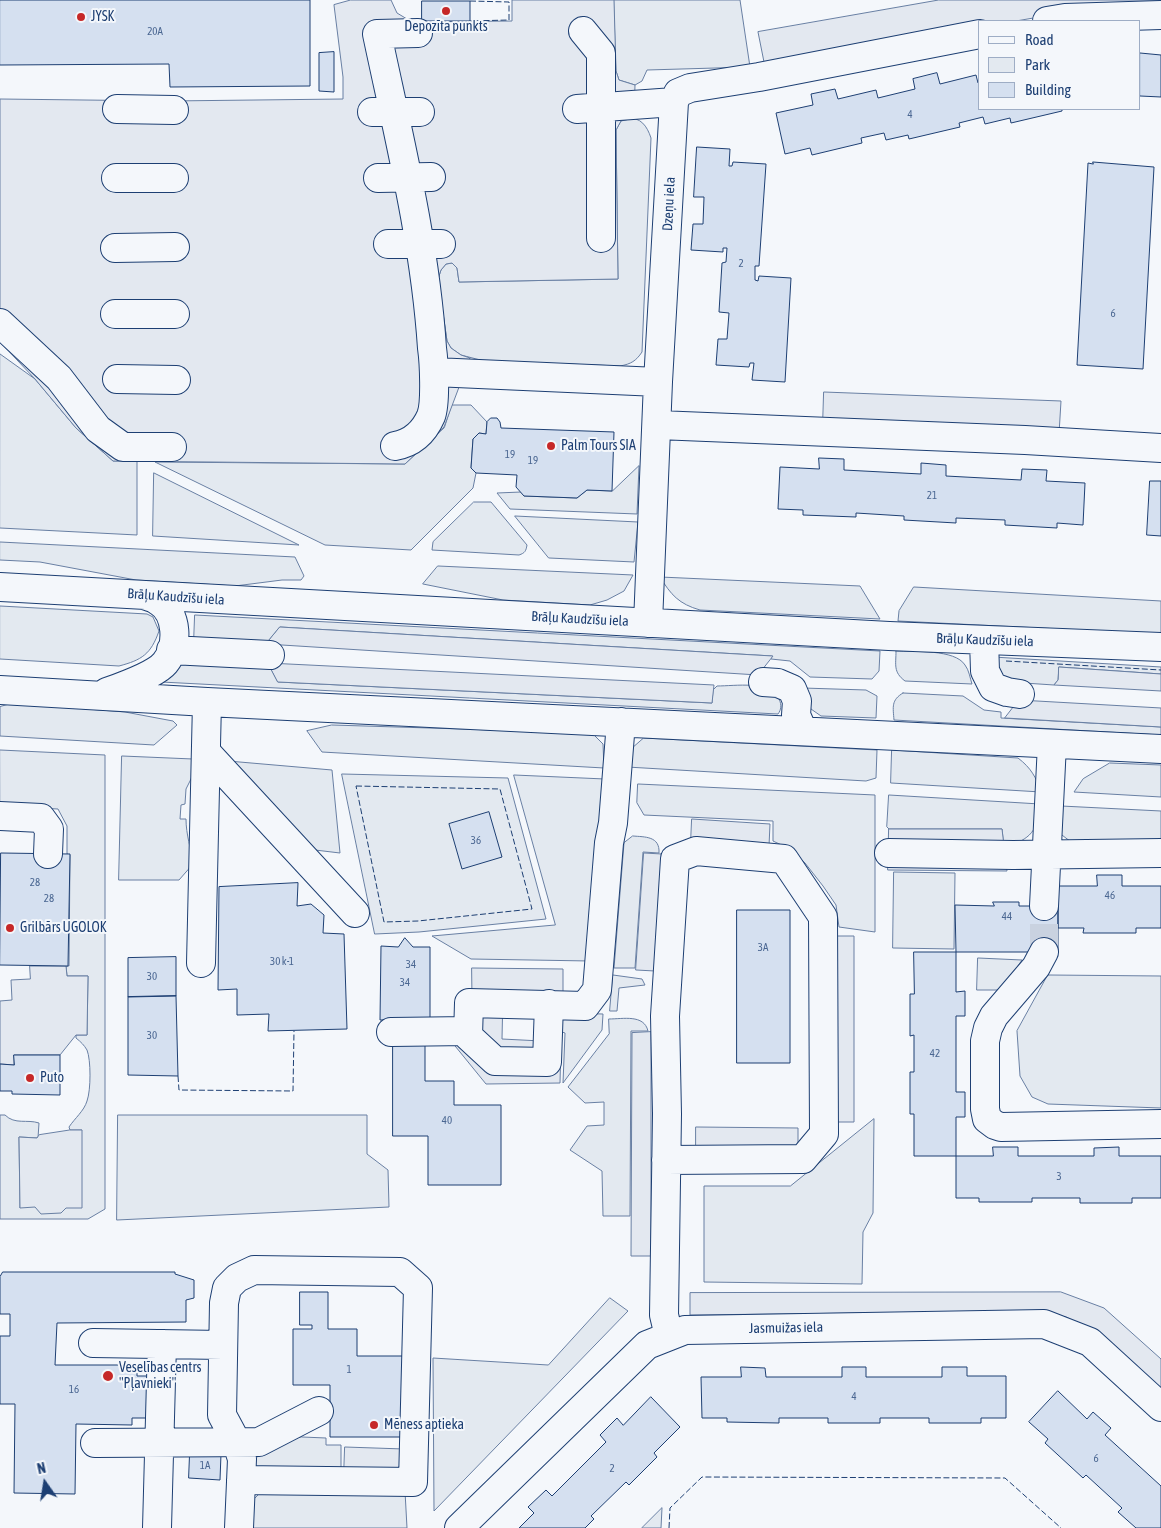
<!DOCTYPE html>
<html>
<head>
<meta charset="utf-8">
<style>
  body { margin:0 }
  #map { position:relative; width:1161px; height:1528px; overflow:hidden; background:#f4f7fb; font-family:"Asap Condensed",sans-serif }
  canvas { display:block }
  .legend { position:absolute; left:978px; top:20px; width:162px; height:90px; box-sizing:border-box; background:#f4f7fb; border:1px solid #9eadc5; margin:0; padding:6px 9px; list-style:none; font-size:15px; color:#1d3f73 }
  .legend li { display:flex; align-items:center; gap:10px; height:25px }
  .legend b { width:25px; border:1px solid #9eadc5 }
  .north { position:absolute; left:20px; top:1458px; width:50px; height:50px; -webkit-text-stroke:4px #f4f7fb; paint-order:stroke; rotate:347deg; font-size:14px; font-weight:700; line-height:20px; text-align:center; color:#1d3f73 }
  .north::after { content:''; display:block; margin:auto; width:18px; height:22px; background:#1d3f73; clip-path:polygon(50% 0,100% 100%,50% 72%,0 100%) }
</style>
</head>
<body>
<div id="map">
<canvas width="1161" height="1528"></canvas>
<ul class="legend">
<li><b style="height:6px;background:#f4f7fb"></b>Road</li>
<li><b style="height:14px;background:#e3e9f0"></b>Park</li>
<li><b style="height:14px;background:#d5e0f0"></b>Building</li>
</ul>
<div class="north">N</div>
</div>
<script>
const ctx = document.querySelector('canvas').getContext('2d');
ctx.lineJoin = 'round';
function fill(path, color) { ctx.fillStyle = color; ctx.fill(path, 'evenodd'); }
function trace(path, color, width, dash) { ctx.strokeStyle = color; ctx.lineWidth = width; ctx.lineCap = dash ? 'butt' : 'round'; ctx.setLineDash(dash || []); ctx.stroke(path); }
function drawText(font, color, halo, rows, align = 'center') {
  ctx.font = font + ' "Asap Condensed",sans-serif'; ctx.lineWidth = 4; ctx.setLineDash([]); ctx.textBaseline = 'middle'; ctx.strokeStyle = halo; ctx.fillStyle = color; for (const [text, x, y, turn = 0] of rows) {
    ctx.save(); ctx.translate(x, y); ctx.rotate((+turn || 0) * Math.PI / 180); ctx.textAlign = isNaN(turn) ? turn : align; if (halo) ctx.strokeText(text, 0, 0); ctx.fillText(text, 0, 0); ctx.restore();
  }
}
const green = new Path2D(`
  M614,0H740L750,67L647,70L642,81L635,85L619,80L616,71Z
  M627,118C641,117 647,126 651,138L642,352C636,361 631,364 620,366L484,361L461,355L451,348L447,341L438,279L441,270L446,264L452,263L457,268L459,282L618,279L616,130L621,121Z
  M0,354L35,379L76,428L113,461H137V535L0,528Z
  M452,405H471L487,422L486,434L479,433L473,439L471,468L476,473L473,488L411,550L325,545L155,462L405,464L444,428Z
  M639,466L637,514L510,509L497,493L521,492L524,496L577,498L587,490L612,491Z
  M154,473L299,545L153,536Z
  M474,502H491L527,545C526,551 525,553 519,555L432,550L433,542Z
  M515,516L638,522L634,562L549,558Z
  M0,542L295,557L304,576L301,580H282L235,586L136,580L40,562L0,560Z
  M438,566L633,575L624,591L607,600L590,605L503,600L423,584Z
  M660,577L860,586L880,619L700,610C679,604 671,595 660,577Z
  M914,587L1161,601V634L898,621L899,611Z
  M0,606L147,614L153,617L159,631C151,654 142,660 119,666L0,659Z
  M195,615L880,651L879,671L872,679L810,677L790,661L771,659L772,656L280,627L266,644L194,642Z
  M896,651C914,652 955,649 965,665C969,670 970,678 972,684L905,681C893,672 896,665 896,651Z
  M993,657L1161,667V674L1059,667L1058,680L1054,685L1009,682L1002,680Z
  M190,658L268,663L278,682L712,703L713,690L717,686C735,686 771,680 779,699C782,705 781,710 778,714L161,682Z
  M803,688L866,690L877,696L876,718L821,716L811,709L806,702Z
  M903,693L963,696L984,710L1001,712V718L1161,727V735L894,720C893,707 891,700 903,693Z
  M13,703L125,712L173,721L177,725L154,745L0,736V707Z
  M332,725L592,733L603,744L604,768L322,752L307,731Z
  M644,738L877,750L876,778L866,781L627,767L629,751Z
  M0,750L105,755V1209L88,1219H0V1115H5C15,1125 27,1119 39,1123L38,1138L19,1137L20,1208L82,1130H70L69,1127C75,1118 84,1111 87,1101C91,1090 91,1060 87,1050C84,1045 81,1042 76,1038V1035H87L88,976H67L66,966H69L70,855L67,854V826L58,809L2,806L0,804Z
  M892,750L1018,758C1031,768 1036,777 1041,792L891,783Z
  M122,756L193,759L192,777L186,789L185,804L181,805L180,819H186C186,835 191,848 193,864L179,880H119Z
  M228,761L332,770L340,853L315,850Z
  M1110,763L1161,765V797L1074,792L1083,779Z
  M342,774L508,778L546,919L419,932L375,934Z
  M514,775L605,779L590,961L471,959L432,936L555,925Z
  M638,784L875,795V932L839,927L836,905L823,886L805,863L790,849L773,841V821L644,815L637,803Z
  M889,795L1040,804C1037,832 1032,838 1004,848L1002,829H889L887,827Z
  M1061,806L1161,811V844L1075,845L1058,832Z
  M633,836C645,837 660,836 659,853L643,852L635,968H614L624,843Z
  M894,872L955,873L954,949L893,948Z
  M978,958L1022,960L1006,984L997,990H977Z
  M613,975L642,979L645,985L619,988L617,1011H610Z
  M1048,975L1161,976V1108L1048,1104L1032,1097L1020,1076L1017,1031Z
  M565,1013L603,1014L602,1030L563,1083L565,1033L559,1031V1016Z
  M609,1019C623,1019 644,1014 648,1031H631L630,1216H603L602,1171L570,1150L587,1126L604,1125V1102L585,1103L568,1087L609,1034Z
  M118,1115H367V1154L388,1170L389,1207L117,1220Z
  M874,1119L873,1213L863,1232L862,1284L704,1282V1186H790Z
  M610,1298L628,1311L434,1511L433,1358L548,1365Z
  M302,1437L326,1438V1445H341V1475L249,1473L259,1453L281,1439Z
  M405,1491L407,1528H250V1503L259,1494Z
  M662,1508L661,1528H642Z`);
fill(green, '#e3e9f0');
trace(green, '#687fa3', 1);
const parking = new Path2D(`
  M351,0H391L397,13L412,22L512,21V0H614L616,71L619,80L635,85L634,118L621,121L616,130L618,279L459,282L457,268L452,263L446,264L441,270L438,279L447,341L451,348L461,355L470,358L444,427L405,464L113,461L76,428L35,379L0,342V99L168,101L343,99V77L334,5Z
  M939,0H1161V9L1068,12L1016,21H980L765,67L758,32Z
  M824,392L1061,401L1059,434L823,425Z
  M280,627L738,654L773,656L758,675L266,644Z
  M268,663L714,685L712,703L278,682Z
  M1059,667L1161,674V691L1054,685L1058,680Z
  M1019,700L1161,708V727L1005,718Z
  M692,819L770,824L769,846L691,842Z
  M889,829H1002L1007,871L888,870Z
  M644,853L662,854L655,971L636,970Z
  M835,936H854V1122H835Z
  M30,966H66L67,976H88L87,1035H76L60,1055H14V1065L0,1064V1001L12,1000L11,980L30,979Z
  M472,968L563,969V994L503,993L502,1039L561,1042L560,1083L486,1084L451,1041L472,1023Z
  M651,1032V1256H631L632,1033Z
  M696,1127L798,1128V1148H696Z
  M70,1130H82V1208H66L61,1213L41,1214L35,1207L20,1208L19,1137L37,1138L39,1135Z
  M1061,1292L1104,1308L1161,1359V1391L1096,1333L1066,1317L1035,1311L690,1315V1293Z
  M345,1447L404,1449L403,1478L344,1476Z`);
fill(parking, '#e3e8f0');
trace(parking, '#687fa3', 1);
const building = new Path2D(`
  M0,0H310V86L170,87L169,64L0,65Z
  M422,1H470V21H422Z
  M334,52V92L319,91V53Z
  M1140,53L1161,55V97L1140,96Z
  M937,73L940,84L976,75L978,83H980V109H1062V111L1011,123L1010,118L985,124L983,117L959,123L960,127L909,139L908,135L886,140L884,133L861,138L862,143L812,155L810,148L785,154L776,113L813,105L811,94L835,89L838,99L876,90L878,98L915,89L913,79Z
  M697,147L730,149L729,166H732L733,162L766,164L759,266H755V280L758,281L759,276L791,278L785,382L752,380L754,363H750L749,367L716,365L718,339H727L729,313L719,312L722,263L726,262L727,248H723V252L691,250L693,224H703L704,197H694Z
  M1093,162L1154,167L1143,369L1077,365L1088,163L1093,164Z
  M491,418H497L500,422L501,428L614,432L612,491L587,490L577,498L524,496L516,487L517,475L476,473L471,468L473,439L479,433L486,434L487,422Z
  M819,458L844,459V470L921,474V463L946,465V476L1021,480L1022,469L1047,470L1046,481L1085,483L1083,525L1057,523V528L1005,525V520L956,518V523L904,520V516L856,513V517L803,515V510L778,509L780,467L819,469Z
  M1150,481H1161V536L1147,535Z
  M489,812L502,857L462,869L449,824Z
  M1,853L70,854L68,966L0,965Z
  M1097,875H1122V886H1161V928H1136V933H1083L1084,928H1058V886H1097Z
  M298,883L297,906L311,904L324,915L323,933L344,934L347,1029L268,1031L269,1014L237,1015V989L218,990L219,887Z
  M993,902H1019V906H1058V952H956L955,905L994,906Z
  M737,910H790V1063H737Z
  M405,938L413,947H430V1020H380L381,946L398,947Z
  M914,952H956V992L965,991V1016H956V1092H965V1117H956V1156H914V1114H910V1072H914V1035L910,1036V994H914Z
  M176,957V996L128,997V958Z
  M176,996L178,1076L128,1075V997Z
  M393,1041H425V1081H454V1105H501V1185H428V1136H393Z
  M14,1055H60V1095L12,1094V1091H0V1064L14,1065Z
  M993,1147H1018V1156H1094V1148L1119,1147V1156H1161V1198H1132V1203H1080V1198H1032V1202H979V1198H956V1156H993Z
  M3,1272H175V1274L194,1280V1298L186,1300V1322L57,1323L55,1365H137V1376H148V1418H132V1425L76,1424L75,1494L14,1493L15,1404H0V1336H10V1314H0V1277Z
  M300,1292H328V1329H357V1356H406L405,1437H330V1385H293V1329H312V1325H300Z
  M741,1367L765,1368L766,1377H842V1367H866V1377H942V1367H967V1376H1006V1418H981V1423H929V1418H880V1423H828V1418H779V1423L727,1422V1418H702L701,1377H741Z
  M1058,1391L1087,1419L1093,1412L1111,1428L1105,1435L1161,1486V1528H1136L1118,1512L1122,1508L1086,1475L1083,1478L1045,1443L1048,1439L1029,1422Z
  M651,1397L680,1427L654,1453L657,1457L629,1485L626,1482L591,1516L594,1519L585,1528H519L534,1513L528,1507L546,1490L552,1496L606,1442L600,1435L617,1418L623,1425Z
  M190,1453L221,1454L220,1480L189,1478Z`);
fill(building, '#d5e0f0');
trace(building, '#1d3f73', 1);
trace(new Path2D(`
  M1044,952V906`), '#c9d2e0', 28, [28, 14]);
const minor = new Path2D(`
  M1047,21L1065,18L1161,15
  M583,31L601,53V238
  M117,109L174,110
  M577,109L674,102
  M372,112H420
  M116,178H174
  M378,178L431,177
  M388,244H441
  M115,248L175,247
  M115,314H175
  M0,323L59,378L98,429L123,447H172
  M434,372L658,382
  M117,379L176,380
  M658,425L1025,440L1161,448
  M395,446C412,443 424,432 431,416C436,403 434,362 432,348C425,242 399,138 377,34L418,33
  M0,587L889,636L1161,647
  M648,623L658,382L674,102L678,93L690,88L759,77L980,34
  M984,640L985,671L993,687L1007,692L1020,694
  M171,650L270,655
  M763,682L778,683L792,689L797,701L796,715L803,731
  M0,690L207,702L1161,749
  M107,692C121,687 156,674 165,663C179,646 178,613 158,601C154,598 149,597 144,595
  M207,753L355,913
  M0,816L41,818L49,829L48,854
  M889,853L1013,855L1161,853
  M1044,906L1052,744
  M1044,952L1036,967L994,1016L988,1028L985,1041V1109L987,1119L995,1125L1001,1127L1161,1124
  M201,963L207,702
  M549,1004L547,1062L495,1061L468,1036L469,1003L585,1006L597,990L609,843L613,823L621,722
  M391,1032L468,1031
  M666,1160L803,1159L824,1134L823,917L784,859L696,851L675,859L665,1016L667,1114L664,1315L669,1336
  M93,1343L223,1345
  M95,1443L259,1442L319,1411
  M157,1528L162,1344
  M239,1528L242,1459L237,1443L222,1415L224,1303L227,1288L237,1278L254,1270L400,1272L418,1288L413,1482L241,1480
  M459,1528L647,1345L685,1330L1044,1324L1090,1342L1161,1407`);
trace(minor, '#1d3f73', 30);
trace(minor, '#f4f7fb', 28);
trace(new Path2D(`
  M470,1L509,2V20L470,21
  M1006,661L1161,670
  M356,786L500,789L532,909L418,921L384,922Z
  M178,1076L179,1090L293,1091L294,1031
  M669,1528L670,1508L702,1477L1005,1478L1061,1528`), '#1d3f73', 1, [6, 2.5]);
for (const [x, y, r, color] of [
  [446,11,5,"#c62828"],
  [81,17,5,"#c62828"],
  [551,446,5,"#c62828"],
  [10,928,5,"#c62828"],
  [30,1078,5,"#c62828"],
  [108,1376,6,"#c62828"],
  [374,1425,5,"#c62828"]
]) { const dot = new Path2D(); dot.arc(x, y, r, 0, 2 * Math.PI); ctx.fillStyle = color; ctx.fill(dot); trace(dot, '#f4f7fb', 2); }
drawText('11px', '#4b6792', null, [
  ["20A",155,32],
  ["4",910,115],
  ["2",741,264],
  ["6",1113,314],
  ["19",510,455],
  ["19",533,461],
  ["21",932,496],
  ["36",476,841],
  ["28",35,883],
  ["46",1110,896],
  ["28",49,899],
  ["44",1007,917],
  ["3A",763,948],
  ["30 k-1",282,962],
  ["34",411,965],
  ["30",152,977],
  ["34",405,983],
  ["30",152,1036],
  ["42",935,1054],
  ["40",447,1121],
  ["3",1059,1177],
  ["1",349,1370],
  ["16",74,1390],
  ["4",854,1397],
  ["6",1096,1459],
  ["1A",205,1466],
  ["2",612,1469]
]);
drawText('14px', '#1d3f73', '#f4f7fb', [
  ["JYSK",91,17],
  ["Depozīta punkts",446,27,"center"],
  ["Palm Tours SIA",561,446],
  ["Grilbārs UGOLOK",20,928],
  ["Puto",40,1078],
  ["Veselības centrs",119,1368],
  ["\"Pļavnieki\"",119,1384],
  ["Mēness aptieka",384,1425]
], 'left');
drawText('14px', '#1d3f73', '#f4f7fb', [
  ["Dzeņu iela",669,204,-87],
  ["Brāļu Kaudzīšu iela",176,597,4],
  ["Brāļu Kaudzīšu iela",580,619,3],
  ["Brāļu Kaudzīšu iela",985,640,2],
  ["Jasmuižas iela",786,1328,-1]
]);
</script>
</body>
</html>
